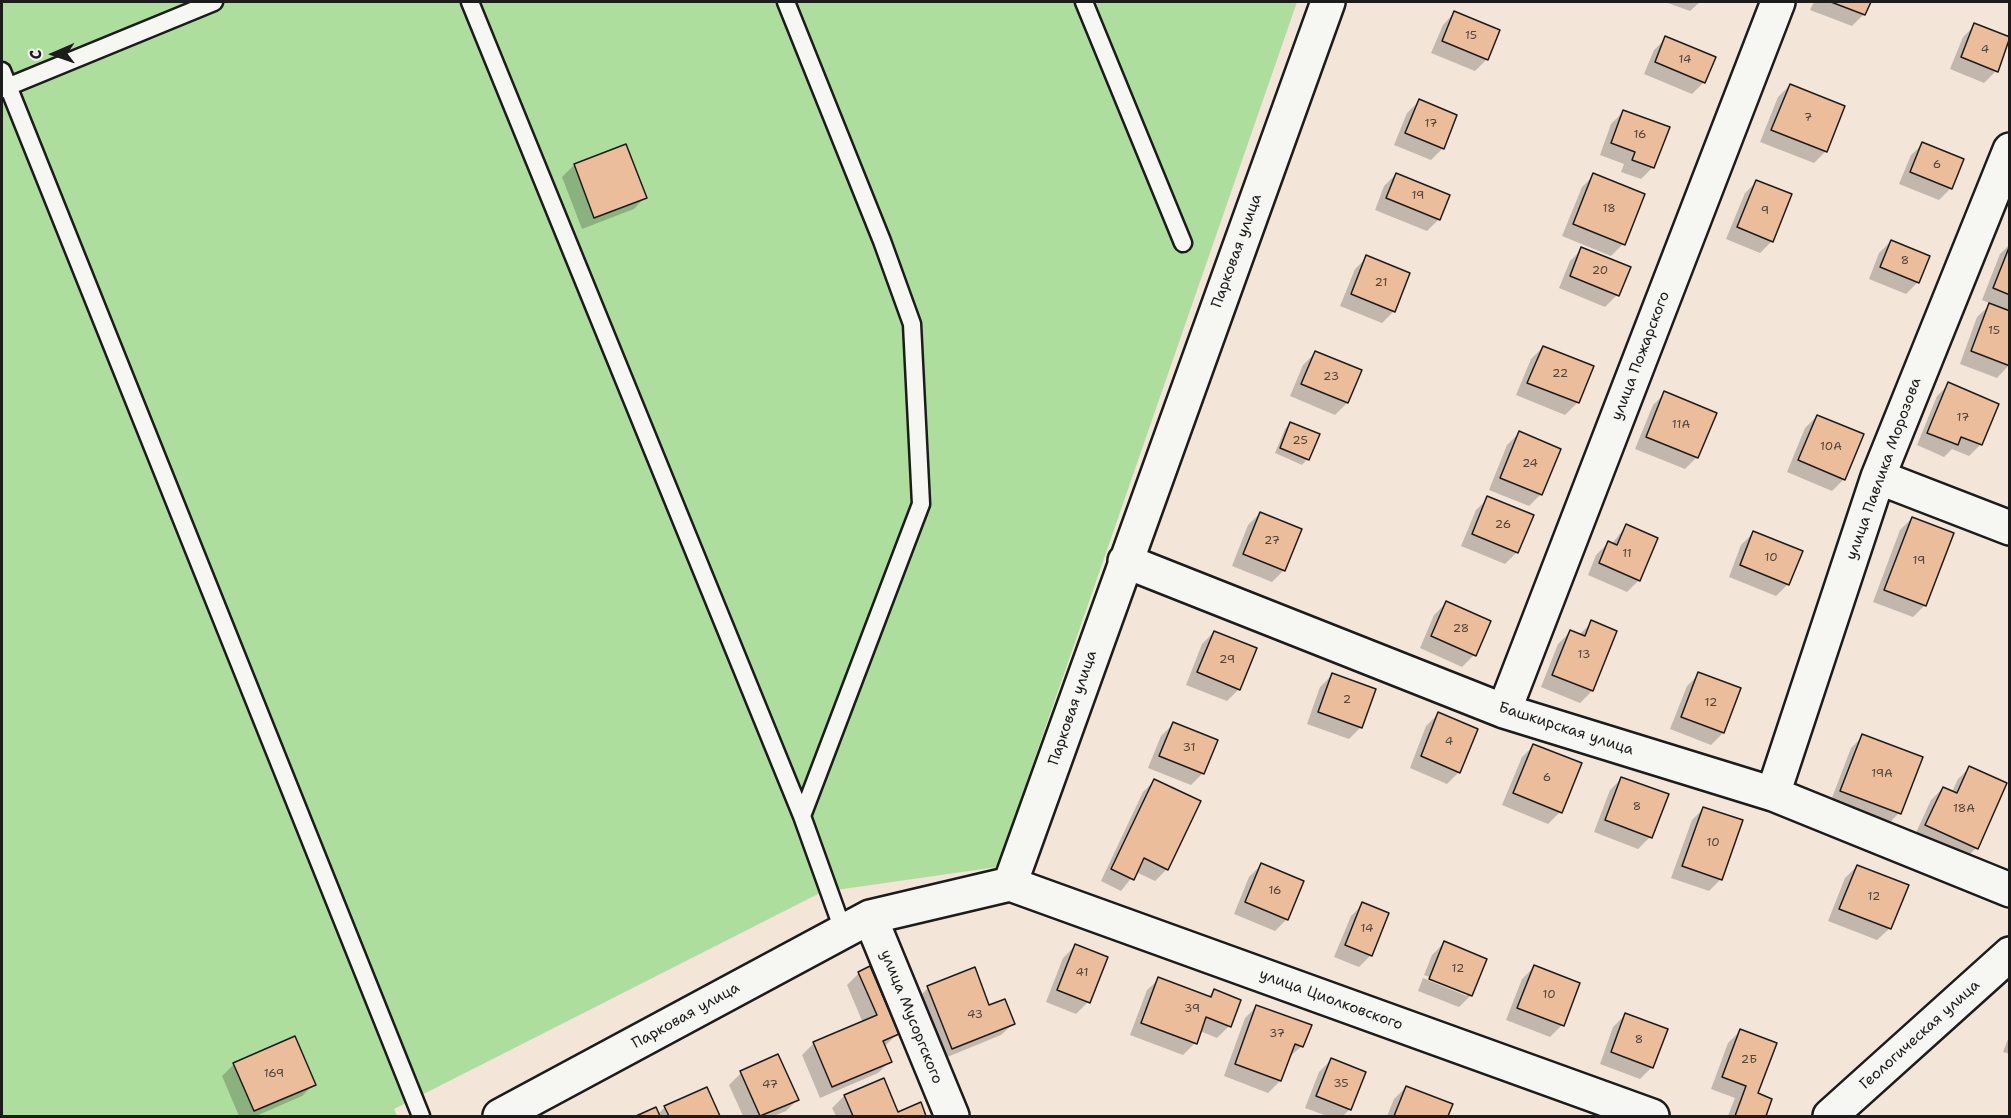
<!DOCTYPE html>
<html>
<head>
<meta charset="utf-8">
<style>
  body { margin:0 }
  #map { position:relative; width:2011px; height:1118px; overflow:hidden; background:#f3e5d8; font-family:"Shantell Sans",sans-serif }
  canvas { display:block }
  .frame { position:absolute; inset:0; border:3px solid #1c1c1c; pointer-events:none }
  .north { position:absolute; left:24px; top:24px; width:60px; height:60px; -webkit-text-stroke:4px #f6f6f2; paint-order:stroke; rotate:268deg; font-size:16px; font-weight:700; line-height:24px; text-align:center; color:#1c1c1c }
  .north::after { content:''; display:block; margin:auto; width:21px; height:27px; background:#1c1c1c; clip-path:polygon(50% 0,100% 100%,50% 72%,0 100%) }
</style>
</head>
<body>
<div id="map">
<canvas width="2011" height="1118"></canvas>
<div class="frame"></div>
<div class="north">С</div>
</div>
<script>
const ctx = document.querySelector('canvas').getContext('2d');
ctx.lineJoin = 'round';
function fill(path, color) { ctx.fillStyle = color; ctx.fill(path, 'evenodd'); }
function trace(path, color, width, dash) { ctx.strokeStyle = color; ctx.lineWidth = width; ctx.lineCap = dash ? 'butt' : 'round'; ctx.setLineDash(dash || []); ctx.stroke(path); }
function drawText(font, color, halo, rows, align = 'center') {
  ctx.font = font + ' "Shantell Sans",sans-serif'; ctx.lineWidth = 5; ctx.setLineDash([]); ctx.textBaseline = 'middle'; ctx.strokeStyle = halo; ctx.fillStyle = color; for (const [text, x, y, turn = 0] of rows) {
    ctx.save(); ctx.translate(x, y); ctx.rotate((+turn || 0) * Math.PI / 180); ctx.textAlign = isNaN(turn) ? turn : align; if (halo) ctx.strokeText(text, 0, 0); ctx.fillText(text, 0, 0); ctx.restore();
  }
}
fill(new Path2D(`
  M2,2H1297L997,867L822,892L394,1109L397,1116H2Z`), '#adde9e');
fill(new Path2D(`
  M1665,2H1700L1690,11Z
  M1814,2H1869L1864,14L1852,26L1810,10Z
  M1454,13L1487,59L1475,71L1431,53L1443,25Z
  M1975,25L2010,39L1996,71L1984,83L1950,69L1963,37Z
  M1666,38L1704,82L1692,94L1644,74L1654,50Z
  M1790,85L1826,151L1814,163L1760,142L1778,97Z
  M1419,101L1443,148L1431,160L1394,145L1407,113Z
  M1623,112L1653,167L1641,179L1621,172L1624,164L1600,155L1611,124Z
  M1923,144L1951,188L1939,200L1899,184L1911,155Z
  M574,165L645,197L634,209L582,229L562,177Z
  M1396,174L1439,219L1427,231L1375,210L1384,186Z
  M1594,175L1623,244L1611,256L1562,236L1582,187Z
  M1757,181L1772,241L1760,253L1726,239L1745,193Z
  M1891,241L1918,282L1906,294L1869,279L1879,253Z
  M2010,244V364L1997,378L1960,364L1977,317L1991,304L1982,300L2000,254Z
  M1582,249L1617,295L1605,307L1559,288L1570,261Z
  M1367,257L1394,311L1382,323L1340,306L1355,269Z
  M1543,347L1592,367L1577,403L1565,415L1516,395L1531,359Z
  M1315,353L1347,403L1335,415L1290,396L1303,365Z
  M1949,384L1981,444L1969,456L1952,449L1944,457L1917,445L1937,396Z
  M1665,393L1715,414L1697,457L1685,469L1635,449L1653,405Z
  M1817,416L1844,479L1832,491L1787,472L1805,428Z
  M1290,423L1307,459L1302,465L1275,453L1285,429Z
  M1519,433L1541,494L1529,506L1489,490L1507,445Z
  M1488,498L1517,552L1505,564L1461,546L1476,510Z
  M1260,513L1284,570L1272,582L1232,566L1248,525Z
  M1912,518L1925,605L1913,617L1873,602L1900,530Z
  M1626,526L1639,580L1627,592L1588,575L1596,555L1608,543L1611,545Z
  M1753,533L1788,584L1776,596L1729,577L1741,545Z
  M1446,603L1474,655L1462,667L1420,648L1434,615Z
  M1592,622L1616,632L1592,691L1580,703L1541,687L1558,644L1570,632L1580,634Z
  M1214,632L1239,689L1227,701L1186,685L1202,644Z
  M1699,674L1739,689L1723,733L1711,745L1670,729L1687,686Z
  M1332,675L1361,727L1349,739L1307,724L1320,687Z
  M1438,714L1459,772L1447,784L1410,768L1426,726Z
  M1173,724L1203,773L1191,785L1148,768L1161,736Z
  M1863,736L1899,813L1887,825L1830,803L1851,748Z
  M1534,745L1560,812L1548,824L1502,805L1522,757Z
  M1970,767L1976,848L1964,860L1914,837L1931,800L1943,788L1952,792L1958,779Z
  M1622,778L1650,837L1638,849L1594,832L1610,790Z
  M1155,780L1167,869L1155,881L1136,872L1121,891L1101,881L1143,792Z
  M1704,808L1721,879L1709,891L1671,878L1692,820Z
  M1261,865L1287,919L1275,931L1234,914L1249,877Z
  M1857,866L1907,886L1889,929L1877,940L1828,921L1845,878Z
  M1363,904L1371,955L1359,967L1334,957L1351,916Z
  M1444,943L1471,995L1459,1007L1418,991L1423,978L1467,996V992L1424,975L1432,955Z
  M1075,946L1088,1002L1076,1014L1046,1002L1063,958Z
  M1534,967L1562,1025L1550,1037L1506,1020L1522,979Z
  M859,973L897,1034L884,1047L890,1061L878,1073L820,1098L802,1055L814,1043L863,1023L847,985Z
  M1159,979L1208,997L1214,991L1229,1026L1217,1038L1200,1031L1195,1043L1183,1055L1130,1035L1147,990Z
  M928,988L988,1007L1013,1024L1001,1035L940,1060L916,1000Z
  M1257,1006L1302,1046L1288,1058L1280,1081L1268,1093L1224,1076L1245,1018Z
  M1625,1015L1652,1067L1640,1079L1600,1064L1613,1027Z
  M1740,1031L1756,1094L1770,1100L1764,1116H1728L1735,1098L1711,1089L1728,1043Z
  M2010,1034V1054L2003,1052Z
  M1331,1060L1350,1109L1343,1116H1327L1305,1108L1319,1072Z
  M234,1064L314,1084L302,1096L256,1116H239L222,1076Z
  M741,1073L798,1099L786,1111L774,1116H743L729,1085Z
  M883,1080L897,1114L920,1104L925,1116H836L832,1108L844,1096Z
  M1406,1087L1451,1105L1446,1116H1387L1394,1099Z
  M706,1089L718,1116H640L655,1109L658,1114L665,1107Z`), '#0003');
const building = new Path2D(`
  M1831,2H1871L1865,15Z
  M1454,11L1500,30L1488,60L1442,41Z
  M1974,23L2010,37L1998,72L1961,57Z
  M1665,36L1716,57L1705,83L1655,62Z
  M1790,84L1845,106L1827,152L1771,130Z
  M1419,99L1457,115L1444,149L1405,133Z
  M1623,110L1670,127L1654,168L1632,160L1635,152L1611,143Z
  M1922,142L1964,159L1952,189L1910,172Z
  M626,144L647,198L594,218L574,164Z
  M1396,173L1450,195L1440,220L1386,198Z
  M1593,173L1645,194L1625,245L1573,224Z
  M1756,180L1792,194L1773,242L1737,227Z
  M1891,240L1930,256L1919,283L1880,267Z
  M2010,245V295L1993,288Z
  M1581,247L1631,267L1619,296L1570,276Z
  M1366,255L1410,273L1395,312L1351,294Z
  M1989,303L2010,311V366L1971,351Z
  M1543,346L1594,366L1579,403L1527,383Z
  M1315,351L1362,370L1348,403L1301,384Z
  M1948,382L1999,404L1982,445L1961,437L1958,445L1927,433Z
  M1664,391L1717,413L1698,458L1646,437Z
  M1817,415L1864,434L1845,480L1798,460Z
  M1290,422L1320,434L1309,460L1280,448Z
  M1519,431L1561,449L1542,495L1500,478Z
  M1487,496L1534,515L1518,553L1472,534Z
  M1260,512L1302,529L1285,571L1243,554Z
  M1912,517L1954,533L1926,606L1884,590Z
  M1626,524L1658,538L1640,581L1599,563L1608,541L1617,545Z
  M1753,531L1803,551L1789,585L1740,565Z
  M1446,601L1491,621L1476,656L1431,636Z
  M1591,620L1617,631L1593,691L1552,675L1570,630L1585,636Z
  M1214,631L1257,648L1240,690L1197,672Z
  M1698,672L1741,688L1724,733L1681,717Z
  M1332,673L1376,689L1362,728L1318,712Z
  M1438,712L1478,729L1460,773L1421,756Z
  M1173,722L1218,740L1204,774L1159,756Z
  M1862,734L1923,757L1901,814L1840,791Z
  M1533,744L1582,763L1562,813L1513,793Z
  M1969,766L2007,783L1978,849L1925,825L1943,787L1957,793Z
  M1621,777L1669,794L1652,838L1605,820Z
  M1154,779L1201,801L1168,870L1144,858L1134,880L1111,869Z
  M1703,807L1743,820L1722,880L1682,866Z
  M1261,863L1304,881L1288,920L1245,902Z
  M1857,865L1909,885L1891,929L1839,909Z
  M1362,902L1389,913L1372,956L1345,945Z
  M1444,941L1487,959L1472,996L1429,979Z
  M1075,944L1108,957L1090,1003L1057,990Z
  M1534,965L1580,983L1564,1026L1517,1008Z
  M870,966L899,1034L883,1041L892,1062L832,1087L813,1042L877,1015L858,972Z
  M975,967L989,1005L1005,999L1015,1024L952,1049L927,986Z
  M1158,977L1211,997L1214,989L1241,1000L1231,1027L1206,1017L1197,1044L1141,1023Z
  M1256,1005L1312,1025L1303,1047L1295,1044L1281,1081L1235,1064Z
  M1625,1013L1668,1029L1653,1068L1611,1052Z
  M1740,1029L1777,1043L1758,1093L1772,1099L1766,1116H1735L1746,1086L1722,1077Z
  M295,1036L316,1085L254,1111L233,1063Z
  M778,1054L799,1100L760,1116L740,1071Z
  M1331,1058L1366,1072L1351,1110L1316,1096Z
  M884,1078L898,1112L921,1102L926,1116H853L844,1095Z
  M1406,1086L1453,1104L1448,1116H1394Z
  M707,1087L720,1116H669L664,1106Z
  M656,1107L660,1116H636Z`);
fill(building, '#ebbd9a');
trace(building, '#1c1c1c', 1.5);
const lane = new Path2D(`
  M470,2L802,816L843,930
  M786,2L882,241L912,324L921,504L802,816
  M1084,2L1183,243
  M2,71L421,1116
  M2,89L214,2`);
const street = new Path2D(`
  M1878,477L2010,528
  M1125,561L1504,711L1773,794L2010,890
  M1504,711L1778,2
  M1773,794L1878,477L2010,150
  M1010,884L1652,1116
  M870,917L952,1116
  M500,1116L870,917L1010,884L1328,2
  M1830,1116L2010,954`);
trace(lane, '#1c1c1c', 21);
trace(street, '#1c1c1c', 38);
trace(lane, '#f6f6f2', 16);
trace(street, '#f6f6f2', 33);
drawText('12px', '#50443c', null, [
  ["15",1471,36],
  ["4",1985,50],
  ["14",1685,60],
  ["7",1808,118],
  ["17",1431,124],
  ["16",1640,135],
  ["6",1937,165],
  ["19",1418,196],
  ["18",1609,209],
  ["9",1765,211],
  ["8",1905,261],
  ["20",1600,271],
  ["21",1381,283],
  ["15",1994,331],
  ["22",1560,374],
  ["23",1331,377],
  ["17",1963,418],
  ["11А",1681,425],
  ["25",1300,441],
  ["10А",1831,447],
  ["24",1530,464],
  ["26",1503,525],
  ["27",1272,541],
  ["11",1627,554],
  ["10",1771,558],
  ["19",1919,561],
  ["28",1461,629],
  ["13",1584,655],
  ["29",1227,660],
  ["2",1347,700],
  ["12",1711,703],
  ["4",1449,742],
  ["31",1189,748],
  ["19А",1882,774],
  ["6",1547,778],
  ["8",1637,807],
  ["18А",1964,809],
  ["10",1713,843],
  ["16",1275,891],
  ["12",1874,897],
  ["14",1367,929],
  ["12",1458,969],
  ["41",1082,973],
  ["10",1549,995],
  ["39",1192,1009],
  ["43",975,1015],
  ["37",1277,1034],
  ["8",1639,1040],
  ["2Б",1749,1060],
  ["169",274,1074],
  ["35",1341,1084],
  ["47",770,1085]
]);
drawText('15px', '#1c1c1c', '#f6f6f2', [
  ["Парковая улица",1237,251,-70],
  ["улица Пожарского",1641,356,-69],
  ["улица Павлика Морозова",1884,469,-70],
  ["Парковая улица",1073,708,-71],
  ["Башкирская улица",1566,729,18],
  ["улица Циолковского",1331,1000,20],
  ["Парковая улица",686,1016,-29],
  ["улица Мусоргского",911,1017,68],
  ["Геологическая улица",1920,1035,-42]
]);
</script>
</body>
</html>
